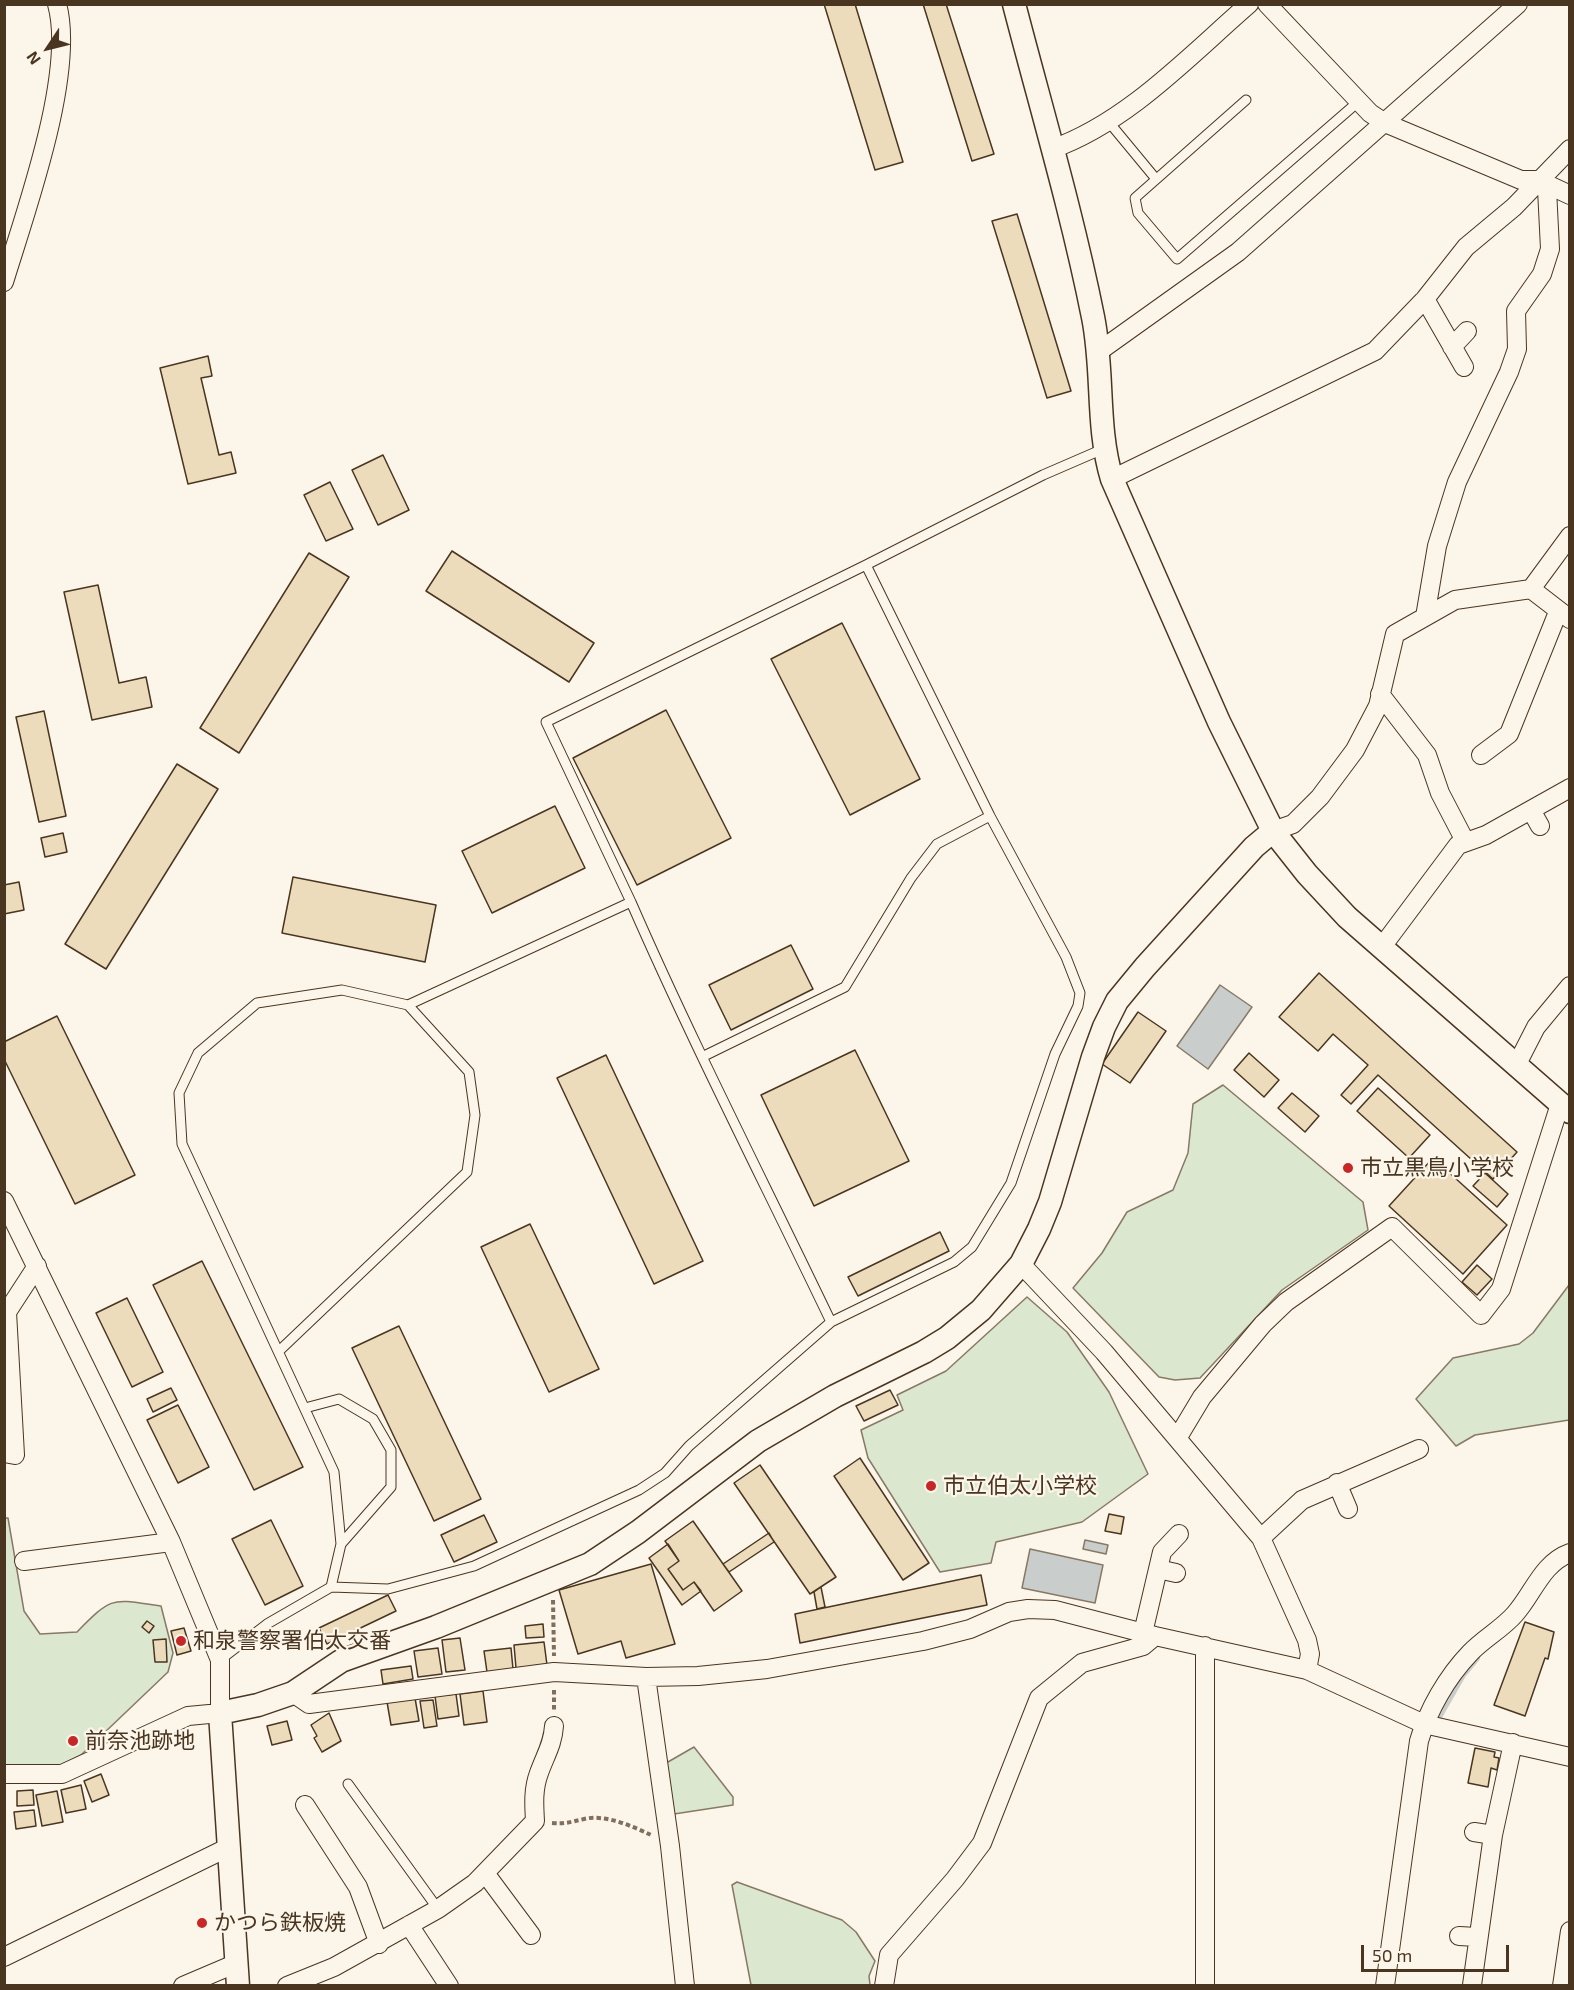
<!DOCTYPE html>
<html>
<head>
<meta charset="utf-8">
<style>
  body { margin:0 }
  #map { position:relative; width:1574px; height:1990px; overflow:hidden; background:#fbf6e9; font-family:"Exo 2",sans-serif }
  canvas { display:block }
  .frame { position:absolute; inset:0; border:6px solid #4a3520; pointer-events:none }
  .north { position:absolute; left:18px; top:18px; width:60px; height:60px; -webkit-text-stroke:4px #fbf6e9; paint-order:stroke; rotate:235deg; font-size:16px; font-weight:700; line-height:24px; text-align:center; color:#4a3520 }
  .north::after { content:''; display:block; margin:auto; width:21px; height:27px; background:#4a3520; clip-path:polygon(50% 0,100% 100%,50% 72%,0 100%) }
  .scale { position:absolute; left:1361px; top:1945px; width:148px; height:27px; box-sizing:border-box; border:3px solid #4a3520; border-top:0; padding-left:8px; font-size:18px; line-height:21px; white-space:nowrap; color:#4a3520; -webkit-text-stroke:4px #fbf6e9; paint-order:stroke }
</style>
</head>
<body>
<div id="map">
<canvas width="1574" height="1990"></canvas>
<div class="frame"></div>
<div class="north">N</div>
<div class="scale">50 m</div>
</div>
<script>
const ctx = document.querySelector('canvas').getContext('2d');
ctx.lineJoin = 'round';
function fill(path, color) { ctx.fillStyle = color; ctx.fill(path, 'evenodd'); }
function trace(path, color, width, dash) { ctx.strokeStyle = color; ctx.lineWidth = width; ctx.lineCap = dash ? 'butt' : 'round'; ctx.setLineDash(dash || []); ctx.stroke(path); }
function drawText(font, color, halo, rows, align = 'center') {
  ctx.font = font + ' "Exo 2","Noto Sans JP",sans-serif'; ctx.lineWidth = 4.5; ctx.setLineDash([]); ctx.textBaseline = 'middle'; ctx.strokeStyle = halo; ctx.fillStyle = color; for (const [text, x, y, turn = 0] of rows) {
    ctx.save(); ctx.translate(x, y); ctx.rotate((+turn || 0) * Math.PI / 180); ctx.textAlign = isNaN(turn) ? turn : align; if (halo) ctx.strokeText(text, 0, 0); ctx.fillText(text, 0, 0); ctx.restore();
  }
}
const green = new Path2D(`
  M1223,1085L1363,1202L1368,1230L1282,1290L1200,1378L1175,1380L1159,1377L1073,1288L1102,1253L1127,1212L1173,1190L1188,1153L1193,1104Z
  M1569,1285V1420L1475,1435L1456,1446L1416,1399L1453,1358L1519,1344L1533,1333Z
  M1027,1297L1067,1332L1109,1392L1148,1474L1082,1522L996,1542L991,1563L940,1572L868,1458L861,1430L903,1410L897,1395L946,1371Z
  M4,1518H8L24,1611L40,1634L77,1632C113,1595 112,1599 161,1606L173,1653L168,1672L81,1755L59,1766L5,1768Z
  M694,1747L733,1797V1805L674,1814L661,1766Z
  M737,1882L842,1920L856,1932L875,1961L869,1976L870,1985H751L732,1885Z`);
fill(green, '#dce7d0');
trace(green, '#887966', 1.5);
const water = new Path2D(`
  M1220,985L1252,1007L1208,1069L1177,1046Z
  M1085,1540L1108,1545L1106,1554L1083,1549Z
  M1030,1549L1103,1565L1095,1603L1022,1588Z`);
fill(water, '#c9cecd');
trace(water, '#887966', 1.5);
trace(new Path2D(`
  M1439,1717L1463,1675L1477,1658`), '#c9cecd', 6);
const building = new Path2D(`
  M824,4H855L903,162L875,170Z
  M923,4H946L994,154L972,161Z
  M1017,214L1071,391L1047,398L992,221Z
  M208,356L212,376L201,378L219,455L231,452L236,473L188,484L160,368Z
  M383,455L409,510L378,525L352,470Z
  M330,482L353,529L326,541L304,495Z
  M452,551L594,643L569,682L426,591Z
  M309,553L349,577L239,753L200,728Z
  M98,585L119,683L146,677L152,707L92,720L64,592Z
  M842,623L920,779L850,815L771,659Z
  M666,710L731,838L637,885L573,758Z
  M44,711L66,816L39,822L16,717Z
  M177,764L218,789L106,969L65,944Z
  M555,806L585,868L492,913L462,851Z
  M63,833L67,852L45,857L41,838Z
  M293,877L436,905L425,962L282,933Z
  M19,882L24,910L4,914V885Z
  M791,945L813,989L731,1030L709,985Z
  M1319,973L1517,1152L1493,1179L1378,1075L1351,1104L1341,1095L1368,1065L1333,1034L1318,1051L1279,1017Z
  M1138,1012L1166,1031L1130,1083L1102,1064Z
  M57,1016L135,1175L75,1204L4,1059V1042Z
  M855,1050L909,1161L814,1206L761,1095Z
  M1249,1053L1279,1080L1264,1097L1234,1070Z
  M606,1055L703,1261L654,1284L557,1078Z
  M1378,1088L1430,1135L1409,1158L1357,1111Z
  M1292,1093L1319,1116L1305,1132L1278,1108Z
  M1433,1158L1507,1225L1463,1274L1389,1206Z
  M1485,1173L1508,1194L1497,1207L1473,1186Z
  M530,1224L599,1369L549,1392L481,1247Z
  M940,1232L949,1251L858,1296L848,1277Z
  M202,1261L303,1467L254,1490L153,1285Z
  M1477,1265L1492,1279L1477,1295L1462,1282Z
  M127,1298L163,1372L132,1387L96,1313Z
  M399,1326L481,1499L434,1521L352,1348Z
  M171,1388L177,1400L153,1412L147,1399Z
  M890,1390L898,1405L864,1421L856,1406Z
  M178,1405L209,1467L178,1483L147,1420Z
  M860,1458L929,1563L903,1580L834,1476Z
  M760,1465L836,1577L810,1594L734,1483Z
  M1109,1514L1124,1517L1121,1534L1105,1531Z
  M484,1515L497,1542L454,1562L441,1535Z
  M271,1520L303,1586L265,1605L232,1539Z
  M693,1521L742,1591L714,1611L694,1582L683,1590L668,1569L679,1561L665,1541Z
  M769,1533L774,1542L729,1572L723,1564Z
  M668,1544L679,1561L668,1569L683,1590L694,1582L701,1591L682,1605L649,1558Z
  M651,1564L675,1644L626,1658L621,1641L578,1654L559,1590Z
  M981,1575L987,1605L800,1643L795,1614Z
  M821,1587L825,1607L817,1609L814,1592Z
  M388,1595L396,1611L327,1644L319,1628Z
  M147,1621L154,1626L149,1633L142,1627Z
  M1525,1622L1554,1632L1548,1659L1545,1658L1525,1716L1494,1705Z
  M543,1624L544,1637L526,1638L525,1626Z
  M184,1628L191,1651L177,1655L171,1631Z
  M460,1638L465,1670L446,1672L442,1640Z
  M166,1639L167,1662H155L153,1640Z
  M544,1642L547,1665L516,1668L514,1645Z
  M438,1648L442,1674L418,1677L414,1651Z
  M511,1648L513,1669L487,1672L484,1651Z
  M411,1666L413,1679L383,1684L381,1670Z
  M483,1691L487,1722L464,1725L460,1694Z
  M456,1694L459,1716L438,1719L435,1696Z
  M415,1698L419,1721L391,1725L387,1702Z
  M433,1700L437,1726L424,1728L420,1701Z
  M329,1713L341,1741L322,1752L314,1738L317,1736L311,1725Z
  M287,1721L292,1740L272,1745L267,1726Z
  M1475,1748L1495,1752L1494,1757L1499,1758L1497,1770L1491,1768L1488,1787L1468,1783Z
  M101,1774L109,1795L92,1802L84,1781Z
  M81,1785L86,1809L66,1813L61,1790Z
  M33,1790L34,1805L17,1806V1791Z
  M57,1791L63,1822L42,1826L36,1795Z
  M34,1810L36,1826L16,1829L14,1812Z`);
fill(building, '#ecdcbc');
trace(building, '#4a3520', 1.5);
const service = new Path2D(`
  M1246,100L1135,198L1138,213L1177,259L1358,102
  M1108,121L1156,179
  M631,902C693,1044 764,1182 831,1322
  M408,1005L631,902L546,722L866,565L1043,475L1103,449
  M704,1056L845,987L911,878L937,844L990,816
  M305,1408L339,1399L373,1419L391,1450V1487L341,1544
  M331,1587L388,1589L474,1566L639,1490L665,1473L689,1446L831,1322L954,1262L972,1247L1011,1183L1055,1054L1078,1006L1080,993L1066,957L990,816L866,565
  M220,1660L267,1624L331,1587L341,1544L334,1472L182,1144L179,1093L198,1053L257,1003L342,990L408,1005L469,1072L475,1115L467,1172L279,1351
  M348,1784L438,1909`);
const minor = new Path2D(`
  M1267,4L1370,113L1385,123L1521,180H1538L1570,195
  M1052,149C1128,122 1189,56 1249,4
  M4,282C25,213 76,73 57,4
  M1425,299L1464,367
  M1452,347L1467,331
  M1098,352L1238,252L1518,4
  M1112,479L1375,351L1425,299L1466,247L1514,207L1570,149
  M1531,589L1570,619
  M1425,617L1437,546L1457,482L1509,372L1517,349L1516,311L1542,274L1550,249L1547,189L1538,180
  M1380,694L1427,755L1440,793L1465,841
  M1481,755L1509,734L1558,612
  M1531,810L1540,826
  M1273,831L1293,824L1320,797L1355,750L1378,706L1395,634L1455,600L1531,589L1570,536
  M1381,948L1458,845L1486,835L1570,788
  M1516,1066L1536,1027L1570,986
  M4,1201L171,1542L220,1660V1713L188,1716L62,1774H4
  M1021,1264L1104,1352L1261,1538L1307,1640L1310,1654L1307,1670
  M1178,1437L1202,1397L1263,1324L1286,1302L1392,1227L1481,1315L1501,1289L1560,1104
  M4,1453L15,1455L7,1312L37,1266
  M1337,1483L1348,1509
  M1261,1538L1302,1500L1419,1449
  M24,1561L171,1542
  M1158,1569L1176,1573
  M1143,1633L1162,1552L1179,1534
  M646,1677L670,1846L685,1986
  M293,1693L309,1704L554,1672L646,1677L698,1676L767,1669L923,1641L970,1629L1009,1612L1028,1609L1055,1610L1155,1636L1307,1670L1424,1724L1570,1757
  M305,1805L358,1887L379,1944
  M1474,1832L1493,1835
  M485,1873L531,1935
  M409,1925L449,1986
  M1459,1936L1477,1937
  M4,1957L229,1847
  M1472,1985L1493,1835L1513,1743
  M183,1986L237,1963
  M287,1986L334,1967L438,1909L475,1883L535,1821C534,1804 533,1789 539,1773C545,1756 553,1744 554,1726
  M884,1986L889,1955L955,1879L982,1843L1039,1698L1082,1663L1143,1646L1155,1636
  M1205,1986V1646
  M1385,1986L1419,1741C1428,1710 1447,1677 1470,1653C1483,1639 1502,1629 1515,1614C1533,1594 1542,1563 1570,1553
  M1562,1986L1570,1931`);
const tertiary = new Path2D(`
  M1014,4C1041,108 1072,212 1093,317C1104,371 1096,427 1112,479L1219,722L1273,831L1307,874L1347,917L1570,1112
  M238,1986L220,1713L258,1705L293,1693L341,1661L436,1627L590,1564L638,1532L758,1441L835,1396L924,1352L947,1338L981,1310L1021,1264L1039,1229L1050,1202L1093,1057L1104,1027L1117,1001L1145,967L1254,847L1273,831`);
trace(service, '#4a3520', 11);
trace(minor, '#4a3520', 20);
trace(tertiary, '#4a3520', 25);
trace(new Path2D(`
  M553,1600L554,1656
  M554,1690V1710
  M552,1823C565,1824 571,1822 584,1819C605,1814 632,1826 651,1835`), '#7f6f5c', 4, [4.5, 3]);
trace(service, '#fbf6e9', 9);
trace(minor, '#fbf6e9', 18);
trace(tertiary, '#fbf6e9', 22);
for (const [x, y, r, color] of [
  [1348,1168,6,"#c62828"],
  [931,1486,6,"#c62828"],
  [181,1641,6,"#c62828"],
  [73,1741,6,"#c62828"],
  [202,1923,6,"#c62828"]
]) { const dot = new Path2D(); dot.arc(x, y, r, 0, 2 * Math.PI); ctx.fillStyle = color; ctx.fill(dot); trace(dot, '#fbf6e9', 2); }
drawText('22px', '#4a3520', '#fbf6e9', [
  ["市立黒鳥小学校",1360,1168],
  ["市立伯太小学校",943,1486],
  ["和泉警察署伯太交番",193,1641],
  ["前奈池跡地",85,1741],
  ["かつら鉄板焼",214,1923]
], 'left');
</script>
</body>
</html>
